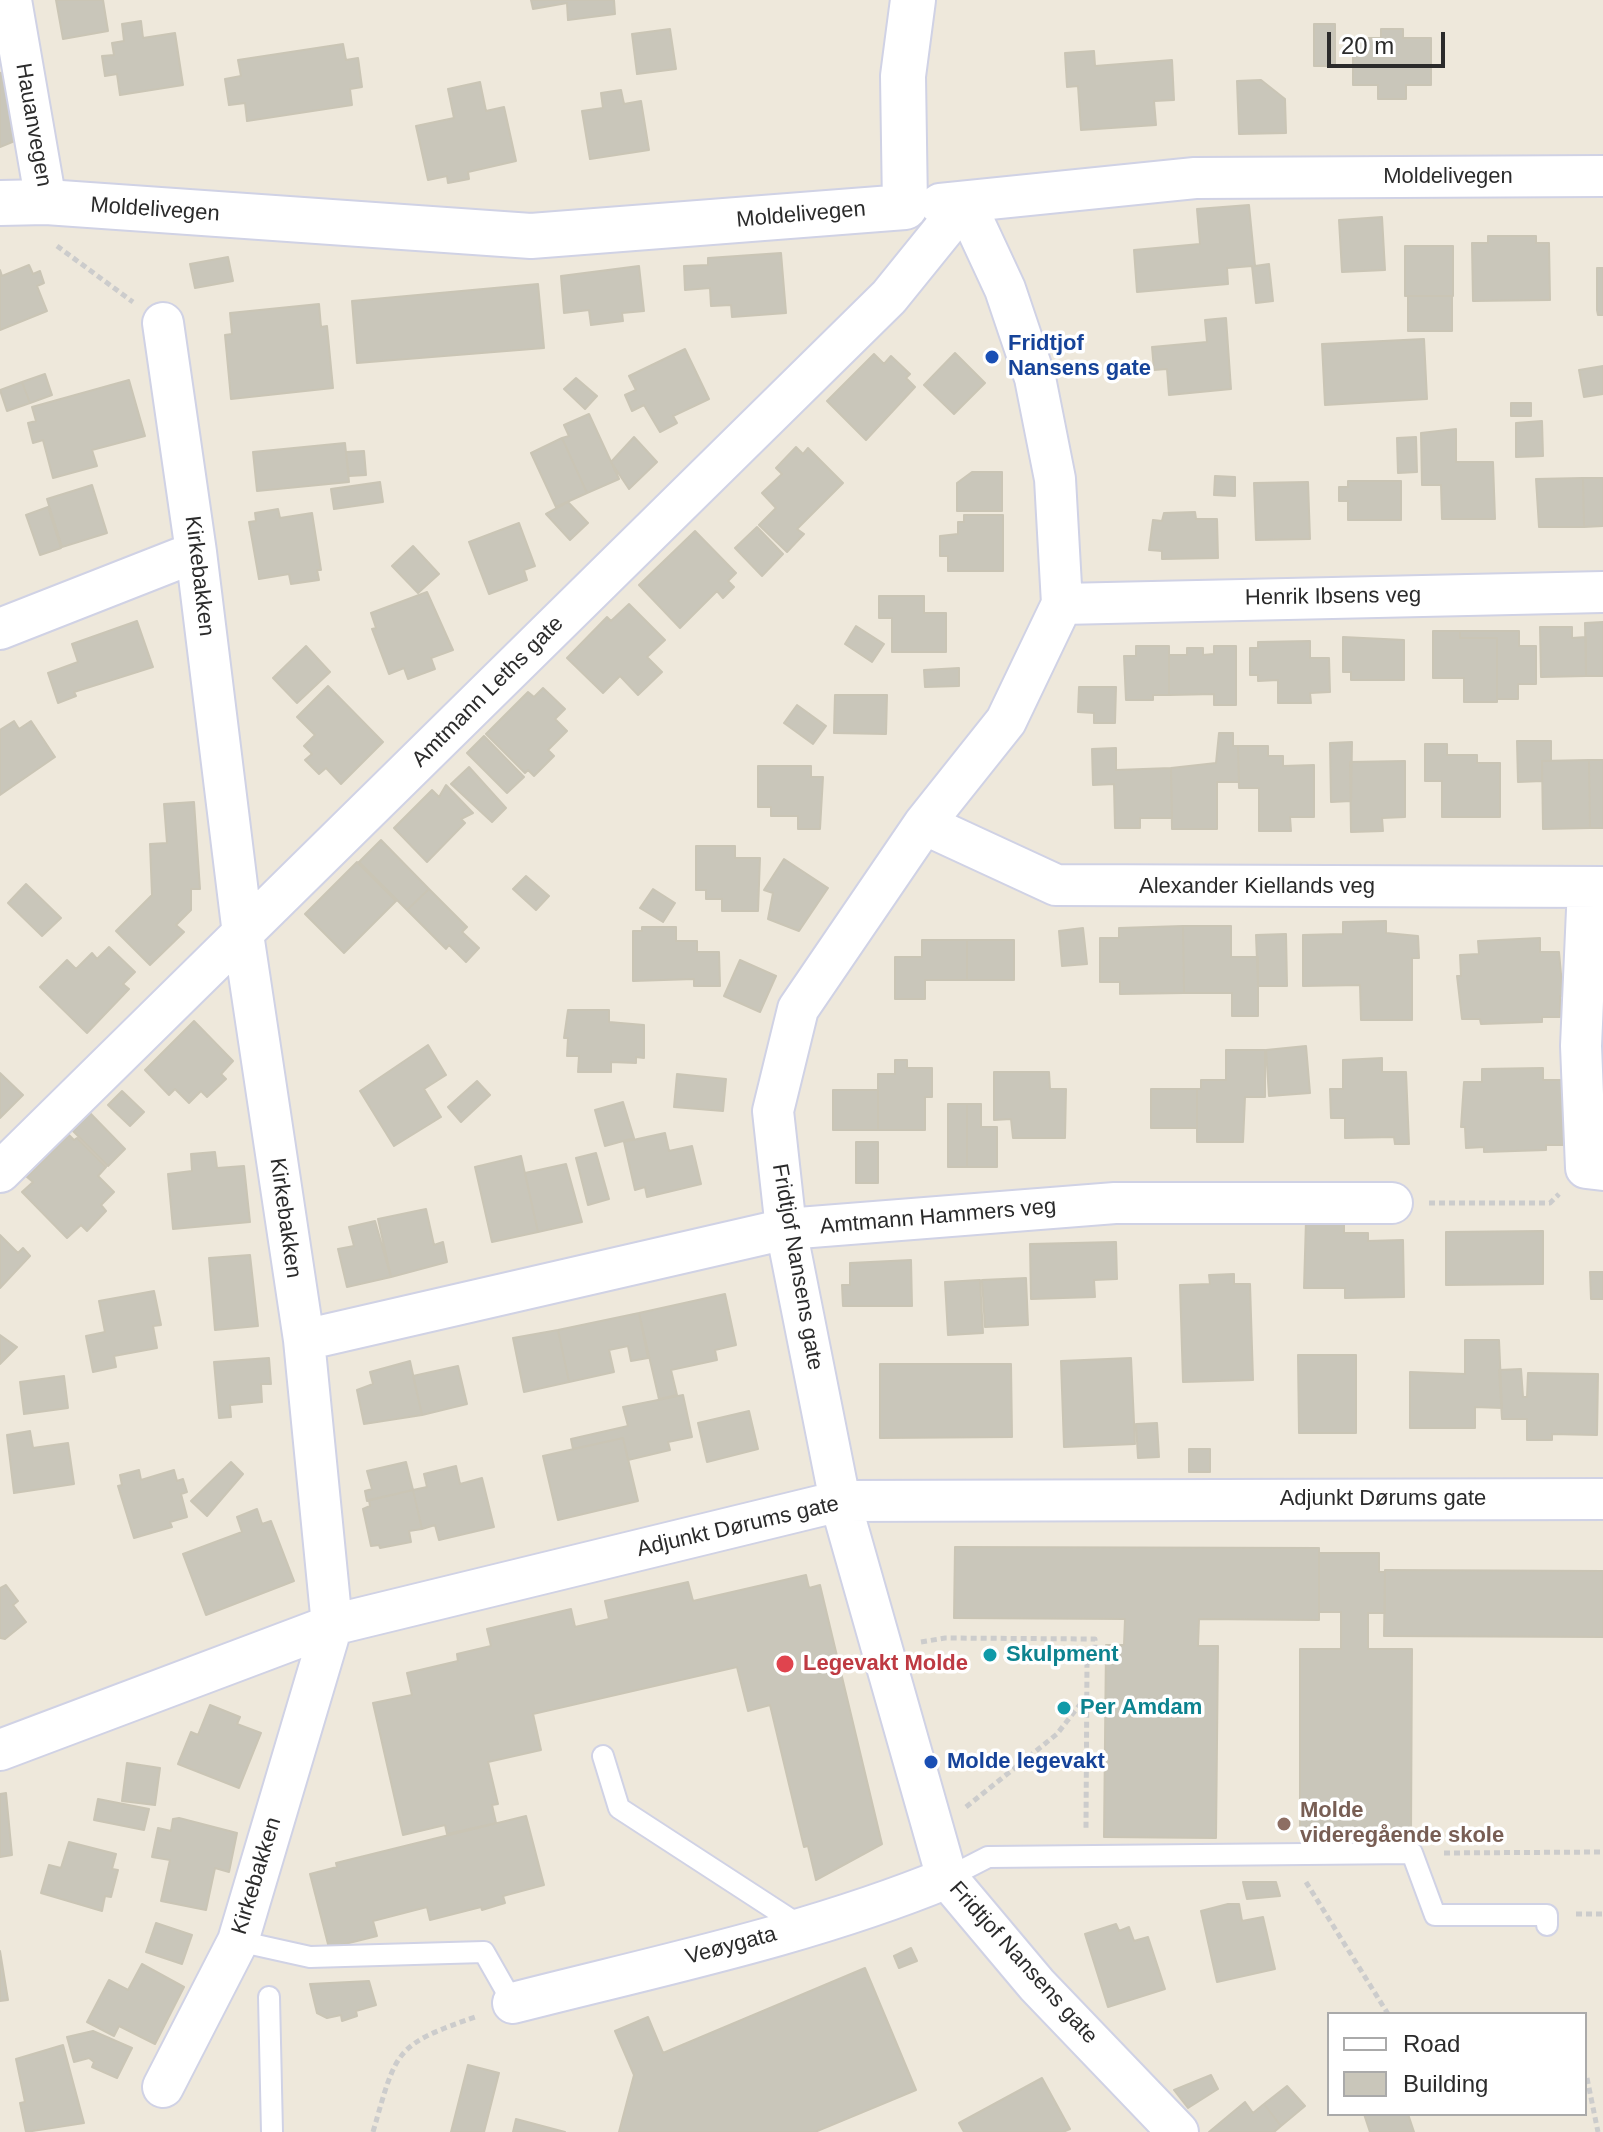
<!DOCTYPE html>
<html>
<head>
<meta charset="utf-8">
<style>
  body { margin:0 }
  #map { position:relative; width:1603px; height:2132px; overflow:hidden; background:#eee8db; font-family:Arial,sans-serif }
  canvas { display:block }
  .legend { position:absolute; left:1327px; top:2012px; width:260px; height:104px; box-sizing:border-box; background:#fff; border:2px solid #aaa; margin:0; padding:10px 14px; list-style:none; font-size:24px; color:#2b2b2b }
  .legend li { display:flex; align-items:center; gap:16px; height:40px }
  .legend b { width:40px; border:2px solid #aaa }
  .scale { position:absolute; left:1327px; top:32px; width:118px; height:36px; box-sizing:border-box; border:4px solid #2b2b2b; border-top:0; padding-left:10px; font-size:24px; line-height:28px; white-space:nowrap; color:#2b2b2b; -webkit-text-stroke:6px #fff; paint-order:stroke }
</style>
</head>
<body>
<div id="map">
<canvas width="1603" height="2132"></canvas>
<ul class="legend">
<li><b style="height:10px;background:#fff"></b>Road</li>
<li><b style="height:22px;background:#c9c6ba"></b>Building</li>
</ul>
<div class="scale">20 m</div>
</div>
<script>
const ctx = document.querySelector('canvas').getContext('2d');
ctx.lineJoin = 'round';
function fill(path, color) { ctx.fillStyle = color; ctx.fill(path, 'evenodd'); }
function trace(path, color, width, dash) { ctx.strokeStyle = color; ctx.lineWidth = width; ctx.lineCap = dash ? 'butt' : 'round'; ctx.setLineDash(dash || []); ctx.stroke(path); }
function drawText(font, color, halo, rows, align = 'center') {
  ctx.font = font + ' Arial,sans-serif'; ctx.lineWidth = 7; ctx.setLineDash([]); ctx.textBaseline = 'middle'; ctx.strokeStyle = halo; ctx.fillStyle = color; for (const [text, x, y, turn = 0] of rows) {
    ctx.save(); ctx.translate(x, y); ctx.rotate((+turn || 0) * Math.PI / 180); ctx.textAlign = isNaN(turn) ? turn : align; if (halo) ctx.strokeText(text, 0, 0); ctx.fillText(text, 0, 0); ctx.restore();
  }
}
const building = new Path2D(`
  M56,0H103L108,31L63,39Z
  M531,0H614L615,14L568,20L567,3L533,9Z
  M141,21L143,38L175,33L183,85L120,95L117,74L105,76L102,56L114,55L112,43L124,41L122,24Z
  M1314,24H1335V66H1314Z
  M670,29L676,69L637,74L632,34Z
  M1381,29H1403V38H1431V85H1406V99H1378V85H1353V38H1381Z
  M343,44L346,60L358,58L362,87L350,89L352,105L247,121L245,103L229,105L225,79L241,76L238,60Z
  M1094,51L1095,66L1172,60L1174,100L1154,101L1156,125L1081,130L1078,86L1067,87L1065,53Z
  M7,71L22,138L0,147V73Z
  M1261,80L1285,99L1286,133L1239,134L1237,81Z
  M480,82L486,111L504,107L516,161L468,172L469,179L448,183L447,176L428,180L416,126L454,118L448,89Z
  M621,90L624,104L641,101L649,150L590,159L582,111L603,108L601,93Z
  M1249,205L1255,266L1269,264L1273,301L1256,303L1252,266L1227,268L1228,284L1137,292L1134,250L1200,244L1197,209Z
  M1382,217L1385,270L1342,272L1339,220Z
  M1488,236H1536V243H1549L1550,300L1473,301L1472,243H1488Z
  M1405,246H1453V296H1405Z
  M781,253L786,313L732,317L731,305L711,306L710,288L685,290L684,266L708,265V258Z
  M228,257L233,281L195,288L190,264Z
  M29,265L33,274L40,271L44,283L37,286L47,311L0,330V270L2,276Z
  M639,266L644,311L622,313L623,321L591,325L589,310L564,313L561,276Z
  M1597,268H1603V315H1598L1597,310Z
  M538,284L544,348L357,363L352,301Z
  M1408,296H1452V331H1408Z
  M319,304L321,327L327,326L333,388L231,399L225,335L232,334L230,313Z
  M1226,318L1231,389L1169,395L1167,369L1154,370L1152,347L1207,342L1205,320Z
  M1424,339L1427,399L1325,405L1322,344Z
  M685,349L709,399L673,416L677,423L660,432L644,405L632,411L625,395L636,390L629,376Z
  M955,353L985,383L954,414L924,385Z
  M874,354L884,364L891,356L910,374L906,378L915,387L866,440L827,401Z
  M1603,366V394L1584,397L1579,370Z
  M45,374L52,395L30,403L22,382Z
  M576,378L597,396L585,409L564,389Z
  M129,380L145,436L92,450L97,466L53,478L43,440L33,443L28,423L36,421L32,407Z
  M22,382L30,403L7,411L0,390Z
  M1511,403H1531V416H1511Z
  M589,414L619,479L587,493L562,438L569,436L564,425Z
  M1542,421L1543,456L1516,457V423Z
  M1456,429V462H1493L1495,519H1442L1441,485H1422L1421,433Z
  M634,437L657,462L629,489L611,462Z
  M1416,437L1417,472L1398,473L1397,438Z
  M562,438L587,493L556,507L531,453Z
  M345,443L349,482L257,491L253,452Z
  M796,447L803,454L808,448L843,483L797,529L804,534L787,552L759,525L776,508L762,493L782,474L776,468Z
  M364,451L366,475L349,476L346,452Z
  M972,472H1002V511H957V483Z
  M1215,476L1235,477V496L1214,495Z
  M1583,478L1584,527H1539L1536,479Z
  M1583,478H1603V526L1584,527Z
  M1348,481H1401V520H1348V501H1339V487H1348Z
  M380,482L383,502L334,509L331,489Z
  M1308,482L1310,539L1256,540L1254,483Z
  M92,485L107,533L62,547L47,499Z
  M568,502L588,523L570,540L546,514Z
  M48,507L61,548L40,555L26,515Z
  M278,509L280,518L312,513L321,570H317L319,580L291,584L289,574L259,579L249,522L256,521L255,513Z
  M1195,512L1196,519H1217L1218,558L1162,559V551L1149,550L1153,520L1162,521L1164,513Z
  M964,515H1003V571H948V556H940V536L958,534V522H964Z
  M519,523L535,566L524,570L527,580L489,594L469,542Z
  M757,527L783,554L762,576L735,548Z
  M695,531L736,573L728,581L734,587L723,598L717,591L680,628L639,585Z
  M413,546L439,574L418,593L392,566Z
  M427,592L453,650L431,658L435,669L408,679L404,668L389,674L372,629L376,628L371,613Z
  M879,596H924V613H946V652H892V618H879Z
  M629,604L665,640L647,657L662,672L638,695L620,676L603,693L567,658L607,617L611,621Z
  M137,621L153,667L74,692L76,696L58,703L48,673L78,662L72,644Z
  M1603,622V676H1586L1585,623Z
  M856,626L884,644L872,662L845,644Z
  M1540,627H1572V638L1586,637V676L1541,677Z
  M1433,631H1460V638H1497V702H1464V678H1433Z
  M1460,631H1519V646H1536V684H1518V699H1497V638H1460Z
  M1343,637L1404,640V680H1351V672H1343Z
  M1310,641V658H1329L1330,692L1310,693L1311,703H1278V680L1258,681V675H1250V648H1258V642Z
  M306,646L330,672L297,703L273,678Z
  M1136,646H1169V695H1153V700H1126L1124,656H1136Z
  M1214,646H1236V705H1214V694L1169,695V655H1187V648H1203V655L1214,654Z
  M959,668V686L925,687L924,670Z
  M328,686L383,742L341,784L326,768L319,774L305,760L312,754L304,746L315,735L297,717Z
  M1079,687H1116L1115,723H1094V713L1078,712Z
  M543,688L565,709L555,719L567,731L548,750L554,756L534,776L528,770L525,773L486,734L528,692L534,697Z
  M835,695H887L886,734L834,733Z
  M797,705L826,726L813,744L784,723Z
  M14,721L19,729L31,721L55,757L0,795V730Z
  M1219,733H1233V746H1238L1239,782H1217V829H1172L1171,768L1216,763Z
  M484,736L524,777L507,793L467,753Z
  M1517,741H1551V761H1542V781L1518,782Z
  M1352,742L1351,801L1331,802L1330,743Z
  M1425,744H1447V755H1477V763H1500V817H1442V781H1425Z
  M1238,746H1268V756H1283V766L1314,765V817H1290L1291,831H1259V788H1239Z
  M1116,748V770L1171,768L1172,818H1140V828H1115L1114,784L1093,785L1092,749Z
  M1589,760L1590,828L1543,829L1542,761Z
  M1589,760H1603V828H1590Z
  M1405,761V817L1382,818L1383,831L1351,832L1350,762Z
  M758,766H811V777H823L820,829H798V816H771V807H758Z
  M469,767L506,808L492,822L451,784Z
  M446,785L473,813L461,819L465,823L427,862L394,828L432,790L439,797Z
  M194,802L200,889H191V910L176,925L184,932L150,965L116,931L152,895L150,844L167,843L164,804Z
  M381,840L429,889L407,910L359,862Z
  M696,846H735V858H760L758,911H722V899H706V890H696Z
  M784,859L828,888L799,931L768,919L773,893L764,890Z
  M357,862L396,901L344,953L305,914Z
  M526,876L549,896L536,910L513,889Z
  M26,884L61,918L42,936L8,903Z
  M429,889L467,927L462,932L479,948L466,962L449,945L446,949L407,910Z
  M653,889L675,903L663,922L640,908Z
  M1386,921V933L1418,936L1419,958H1412V1020H1361L1360,985L1303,986V935L1343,934V922Z
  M1183,926H1231V957H1258V1016H1232V993H1184Z
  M1183,926L1184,993L1120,994V982H1100V938H1119V928Z
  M642,927H676V941H697V952H719L720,986H694V979L633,981V931H642Z
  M1083,928L1087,964L1062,966L1059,931Z
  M1286,934L1287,986H1258L1256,935Z
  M1540,938V952H1559L1563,996H1560V1017H1542V1022L1481,1024L1480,1019H1462L1457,976H1461L1460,955L1479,954L1478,941Z
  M922,940H967V980H925V999H895V957H922Z
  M967,940H1014V980H967Z
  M109,947L135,972L123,984L129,989L87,1033L40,987L67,960L76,969L92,953L97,959Z
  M740,960L776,976L760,1012L724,996Z
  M568,1010H609V1022L644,1025V1058L636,1057V1063L611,1062V1072H578L579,1056H567L568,1038H564Z
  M194,1021L233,1061L221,1074L226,1079L207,1097L201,1091L189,1103L175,1089L169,1095L145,1070Z
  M428,1045L446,1075L424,1089L441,1117L394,1146L360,1091Z
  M1306,1046L1310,1093L1269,1096L1266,1050Z
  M1226,1050H1265V1097H1245L1243,1142H1197V1089H1201V1080H1226Z
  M1382,1058V1072H1406L1409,1144H1395L1394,1137L1345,1138V1118H1331L1330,1089H1343V1060Z
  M895,1060H907V1068H932V1097H925V1130H878V1074H895Z
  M1543,1068V1080H1562L1567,1125H1563L1564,1145H1546V1150L1484,1152V1147L1466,1148L1465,1127H1461L1464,1082H1482V1069Z
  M994,1072H1049L1050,1089H1066L1065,1138H1013L1011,1119L994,1120Z
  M0,1073L23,1095L0,1118Z
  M677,1074L726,1079L723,1111L674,1107Z
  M477,1081L490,1095L461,1122L448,1107Z
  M1151,1089H1197V1128H1151Z
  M833,1090H878V1130H833Z
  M122,1091L144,1112L130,1126L108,1105Z
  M623,1102L634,1138L605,1146L595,1110Z
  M948,1104H967V1167H948Z
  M967,1104H981V1127H997V1167H967Z
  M90,1113L125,1149L108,1166L73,1131Z
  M665,1133L669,1151L692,1146L701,1184L647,1197L645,1187L635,1190L624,1142Z
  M69,1135L74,1140L77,1138L106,1167L98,1176L114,1192L101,1205L106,1211L87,1231L81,1225L67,1238L22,1192L33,1182L27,1177Z
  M856,1142H878V1183H856Z
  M215,1152L217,1168L244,1166L250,1222L173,1229L168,1174L192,1171L191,1154Z
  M596,1153L609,1199L588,1205L576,1158Z
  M521,1156L538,1232L492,1242L475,1167Z
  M566,1164L582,1222L538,1232L525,1173Z
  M426,1209L434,1245L443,1242L447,1262L391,1277L378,1219Z
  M1344,1219V1233H1368V1241L1403,1240L1404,1297L1345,1298V1288H1304L1306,1220Z
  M375,1221L391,1277L347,1287L338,1249L354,1246L349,1227Z
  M1543,1231V1284L1446,1285V1232Z
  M0,1235L18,1253L23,1248L30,1256L0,1288Z
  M1116,1242L1117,1279L1094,1280L1095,1297L1031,1299L1030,1244Z
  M250,1255L258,1326L215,1330L209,1258Z
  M911,1260L912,1306H843L842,1285H850V1263Z
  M1590,1272H1603V1299H1591Z
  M1234,1274V1284H1250L1253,1380L1183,1382L1180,1285L1210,1284L1209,1275Z
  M1026,1278L1028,1325L985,1327L982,1280Z
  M980,1280L983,1333L948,1335L945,1282Z
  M154,1291L161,1325L153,1326L157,1348L114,1356L116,1367L93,1372L86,1336L105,1332L99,1301Z
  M725,1294L736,1345L715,1350L717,1360L671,1370L677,1395L659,1399L639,1313Z
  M639,1313L648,1358L631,1361L628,1346L609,1350L614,1372L569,1382L558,1330Z
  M558,1330L569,1382L524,1392L513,1338Z
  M0,1335L17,1347L0,1364Z
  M1465,1340H1499L1502,1408L1475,1407V1428H1410V1372L1465,1374Z
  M1298,1355H1356V1433H1299Z
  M269,1358L271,1384H261L262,1402L230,1405L231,1417L219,1418L214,1362Z
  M1131,1358L1135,1444L1064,1447L1061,1361Z
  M410,1361L422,1415L364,1424L357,1390L373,1384L370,1372Z
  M880,1364H1011L1012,1437L880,1438Z
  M458,1366L467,1404L422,1415L413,1376Z
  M1521,1369L1523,1397H1527L1528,1373L1598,1374L1597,1435L1552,1434V1440H1527V1419H1502L1499,1370Z
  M64,1376L68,1408L24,1414L20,1382Z
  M683,1395L692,1437L668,1442L670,1450L628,1460L623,1438L573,1449L571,1439L628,1426L623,1407Z
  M749,1411L758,1449L707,1462L698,1423Z
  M1157,1423L1159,1457L1138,1458L1136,1424Z
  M30,1431L33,1448L68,1443L74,1484L14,1493L7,1435Z
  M623,1438L638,1501L558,1520L543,1456Z
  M1189,1449H1210V1472H1189Z
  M231,1462L243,1474L207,1516L191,1501Z
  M406,1462L413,1490L367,1501L365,1491L372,1489L367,1471Z
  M456,1466L460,1484L482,1478L494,1527L439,1540L435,1525L422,1529L413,1490L427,1487L424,1474Z
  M139,1470L141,1480L174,1470L177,1481L183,1479L187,1492L181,1494L187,1517L170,1522L172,1527L134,1538L118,1486L122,1485L120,1475Z
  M413,1490L422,1529L409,1531L411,1542L380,1548L379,1545L371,1546L363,1509L370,1506L369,1500Z
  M257,1509L262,1524L271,1521L294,1581L206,1615L183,1554L242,1532L237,1517Z
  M955,1547L1319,1548V1620L1199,1619L1198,1646H1218L1216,1838L1104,1837L1106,1645H1124L1125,1619L954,1618Z
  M1319,1553H1379V1572H1385V1613H1368V1649H1412L1411,1834H1300V1649H1341V1612H1319Z
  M1385,1570L1603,1571V1637L1384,1636Z
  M806,1575L809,1588L820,1585L882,1844L816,1880L808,1846L804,1847L770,1705L748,1711L737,1667L533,1714L541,1750L488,1762L498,1804L492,1805L496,1823L447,1834L445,1825L403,1835L373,1703L412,1695L407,1673L458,1661L457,1654L491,1646L487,1629L571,1609L575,1627L609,1619L605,1601L688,1582L693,1601Z
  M6,1585L18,1601L13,1605L26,1622L5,1639L0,1638V1588Z
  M210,1705L240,1717L237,1724L261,1733L239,1788L178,1764L191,1732L198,1735Z
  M127,1763L160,1768L155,1805L122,1801Z
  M6,1793L12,1855L0,1857V1794Z
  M98,1799L149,1809L144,1830L94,1820Z
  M526,1816L544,1885L503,1896L505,1903L482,1910L481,1907L430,1920L427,1907L373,1921L377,1936L329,1948L310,1874L337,1867L336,1863Z
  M179,1818L237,1833L229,1872L215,1868L206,1910L161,1901L170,1860L152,1857L158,1828L171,1831L173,1819Z
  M69,1842L116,1854L112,1869L118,1870L111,1897L105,1896L102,1911L41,1893L49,1865L61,1868Z
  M1243,1882H1276L1280,1896L1247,1899Z
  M1228,1904H1239L1242,1921L1263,1917L1275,1969L1217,1982L1201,1911Z
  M156,1923L192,1935L182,1964L146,1952Z
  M1116,1924L1119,1931L1129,1927L1134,1941L1148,1937L1165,1989L1108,2007L1085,1934Z
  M911,1948L917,1961L899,1968L894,1956Z
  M0,1951L8,2000L0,2001Z
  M142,1964L184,1987L155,2044L119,2026L114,2036L87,2022L109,1980L128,1990Z
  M865,1968L916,2090L815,2132H619L634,2075L615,2031L648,2017L663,2053Z
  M369,1981L376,2005L356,2011L357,2016L342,2021L341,2015L327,2018L317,2013L310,1984Z
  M93,2031L132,2048L117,2078L92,2067L94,2062L89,2058L74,2062L67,2037Z
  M63,2045L84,2123L26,2132L20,2103L25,2102L16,2059Z
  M468,2065L499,2073L484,2132H451Z
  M1211,2075L1218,2089L1188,2108L1174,2090Z
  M1042,2078L1070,2129L1063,2132H964L959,2123Z
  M1287,2086L1305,2106L1281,2126L1264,2104Z
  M1245,2102L1253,2113L1264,2104L1281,2126L1274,2132H1209Z
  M1364,2114H1408L1414,2132H1370Z
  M516,2119L565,2132H513Z`);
fill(building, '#c9c6ba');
trace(building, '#cac5b5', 2);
const lane = new Path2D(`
  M603,1756L619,1808L802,1927
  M947,1878L988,1857L1412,1853L1435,1915H1547V1925
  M238,1941L310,1957L484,1952L513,2003
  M269,1997L272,2132`);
const street = new Path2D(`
  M11,0L46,202
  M940,204L1195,178L1603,176
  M163,323L196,552L243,934L304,1340L332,1625L238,1941L163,2087
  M1062,604L1603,592
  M0,629L196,552
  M924,824L1056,885L1603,887
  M1588,887L1581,1046L1586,1168L1603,1170
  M0,1172L889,297L965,203L1005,289L1035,378L1055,479L1062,604L1006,721L924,824L798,1009L773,1111L786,1229L840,1501L947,1878L1037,1985L1178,2132
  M304,1340L786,1229L1115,1203H1392
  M0,1750L332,1625L840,1501L1603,1499
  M513,2003C657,1966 808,1935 947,1878`);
const secondary = new Path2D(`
  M0,203L46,202L531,236L905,207L903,76L913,0`);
trace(lane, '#d0d2e5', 24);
trace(street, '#d0d2e5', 44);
trace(secondary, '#d0d2e5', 48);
trace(new Path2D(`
  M57,246L133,302
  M1429,1203H1550L1559,1194
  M921,1642L945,1638L1095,1639V1652L1087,1662L1086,1828
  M966,1807L1057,1734L1085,1698
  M1444,1853L1603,1852
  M1306,1882L1388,2014
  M1576,1914H1603
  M1587,2078L1598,2132
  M373,2132C397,2049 394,2045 478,2016`), '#ccc', 5, [6, 4]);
trace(lane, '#fff', 20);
trace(street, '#fff', 40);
trace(secondary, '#fff', 44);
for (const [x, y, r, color] of [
  [992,357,8,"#1a4fb4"],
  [990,1655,8,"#0f9aa8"],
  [785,1664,10,"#e0444e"],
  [1064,1708,8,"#0f9aa8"],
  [931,1762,8,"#1a4fb4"],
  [1284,1824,8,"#8d6e63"]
]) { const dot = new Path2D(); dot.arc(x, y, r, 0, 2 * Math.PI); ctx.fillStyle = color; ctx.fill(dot); trace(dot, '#fff', 3); }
drawText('22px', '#2b2b2b', '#fff', [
  ["Hauanvegen",33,125,80],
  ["Moldelivegen",1448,177],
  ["Moldelivegen",155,210,4],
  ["Moldelivegen",801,215,-5],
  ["Kirkebakken",199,576,83],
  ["Henrik Ibsens veg",1333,597,-1],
  ["Amtmann Leths gate",488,692,-45],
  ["Alexander Kiellands veg",1257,887],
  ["Amtmann Hammers veg",938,1217,-5],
  ["Kirkebakken",285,1218,82],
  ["Fridtjof Nansens gate",797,1267,80],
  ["Adjunkt Dørums gate",1383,1499],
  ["Adjunkt Dørums gate",738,1527,-13],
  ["Kirkebakken",257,1876,-73],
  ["Veøygata",731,1946,-15],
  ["Fridtjof Nansens gate",1023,1963,48]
]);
drawText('bold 22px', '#164399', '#fff', [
  ["Fridtjof",1008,344],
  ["Nansens gate",1008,369],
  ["Molde legevakt",947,1762]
], 'left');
drawText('bold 22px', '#0d838f', '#fff', [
  ["Skulpment",1006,1655],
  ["Per Amdam",1080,1708]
], 'left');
drawText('bold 22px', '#be3a42', '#fff', [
  ["Legevakt Molde",803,1664]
], 'left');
drawText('bold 22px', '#785e54', '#fff', [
  ["Molde",1300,1811],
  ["videregående skole",1300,1836]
], 'left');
</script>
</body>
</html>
